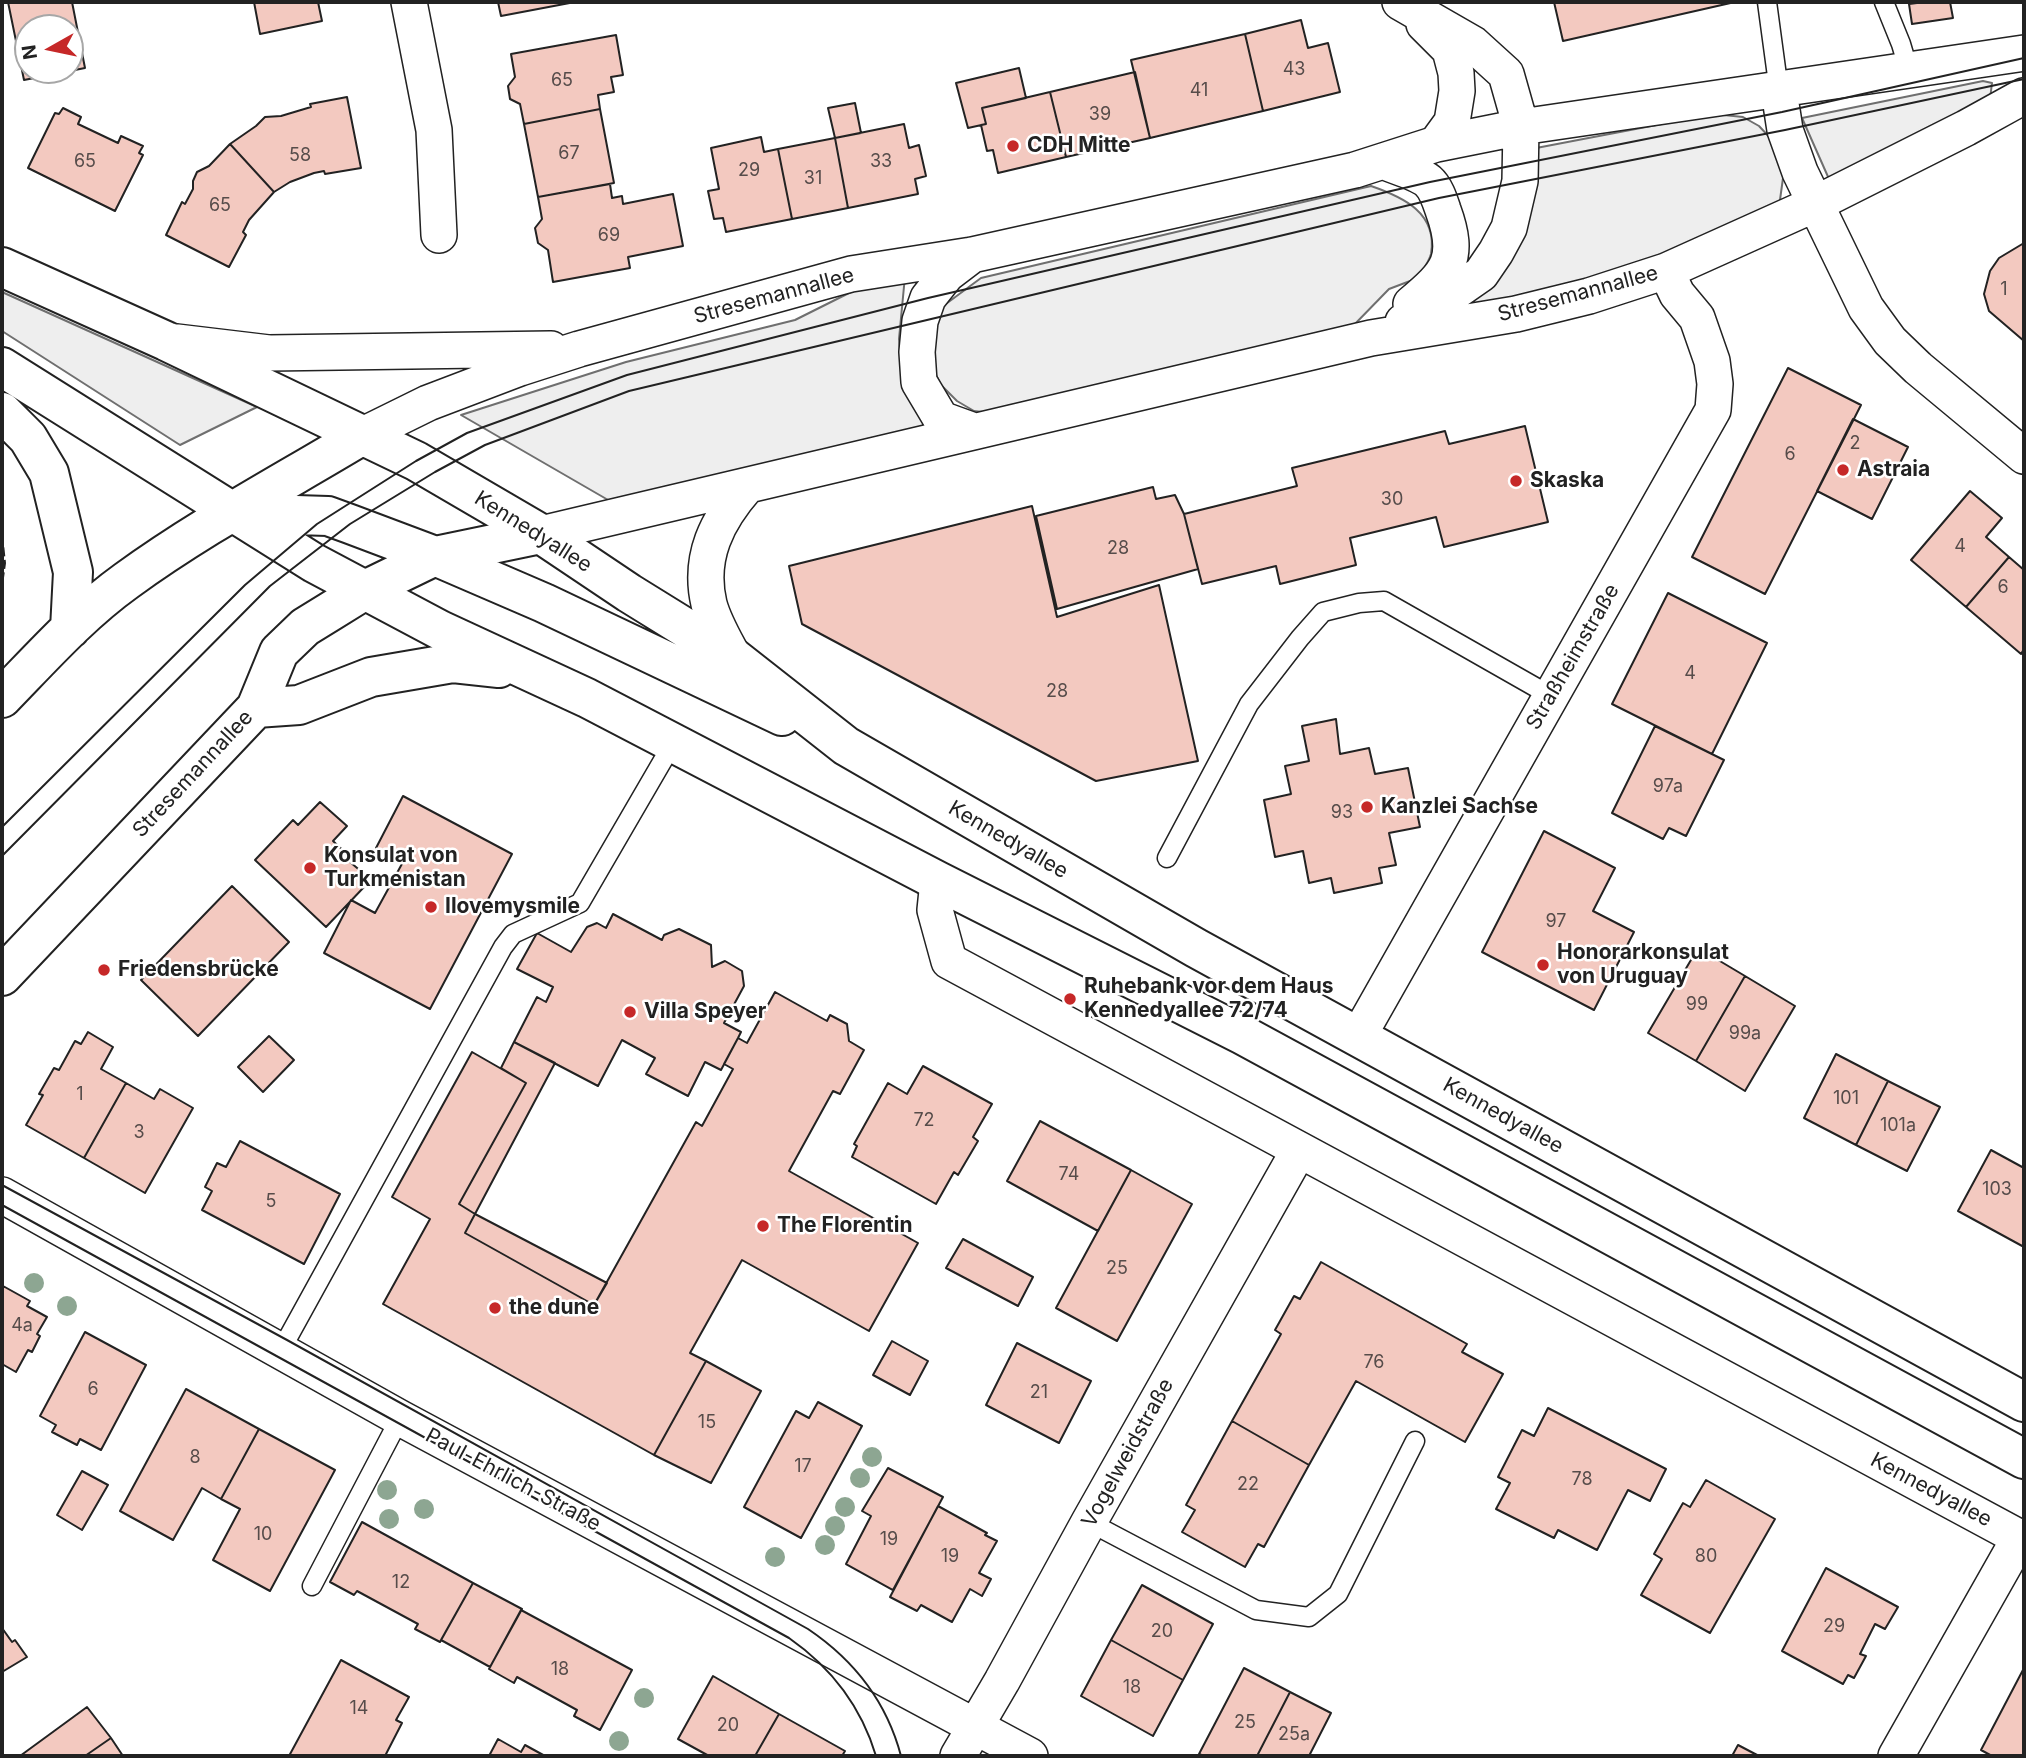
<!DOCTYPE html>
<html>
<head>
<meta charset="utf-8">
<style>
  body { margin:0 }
  #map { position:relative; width:2026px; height:1758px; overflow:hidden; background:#fff; font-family:Inter,sans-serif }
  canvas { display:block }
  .frame { position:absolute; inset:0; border:4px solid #222; pointer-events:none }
  .north { position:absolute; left:14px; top:14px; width:70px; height:70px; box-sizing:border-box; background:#fff; border:2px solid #a7a7a7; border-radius:50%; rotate:261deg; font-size:19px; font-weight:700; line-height:28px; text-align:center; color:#222 }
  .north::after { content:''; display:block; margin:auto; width:24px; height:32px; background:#c62828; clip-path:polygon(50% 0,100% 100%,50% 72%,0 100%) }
</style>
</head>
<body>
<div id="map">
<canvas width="2026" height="1758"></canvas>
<div class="frame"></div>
<div class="north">N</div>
</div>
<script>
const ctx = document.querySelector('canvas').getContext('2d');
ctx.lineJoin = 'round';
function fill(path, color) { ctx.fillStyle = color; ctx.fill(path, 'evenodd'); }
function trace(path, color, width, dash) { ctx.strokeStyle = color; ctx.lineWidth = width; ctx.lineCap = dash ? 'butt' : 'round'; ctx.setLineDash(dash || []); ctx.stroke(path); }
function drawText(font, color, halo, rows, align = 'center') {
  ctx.font = font + ' Inter,sans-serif'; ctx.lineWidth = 5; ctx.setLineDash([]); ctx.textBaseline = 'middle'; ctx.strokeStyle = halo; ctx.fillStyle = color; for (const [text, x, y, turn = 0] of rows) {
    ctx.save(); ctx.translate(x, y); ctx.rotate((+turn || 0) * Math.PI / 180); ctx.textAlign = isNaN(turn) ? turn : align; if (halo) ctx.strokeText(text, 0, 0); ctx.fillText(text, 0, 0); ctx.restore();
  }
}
const green = new Path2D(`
  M1983,81L1992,83L1990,99L1829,179L1802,118Z
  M1714,114L1743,117L1759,126L1773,141L1784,171L1779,207L1665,256L1596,278L1438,319L1467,301L1531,149Z
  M1371,186C1403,197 1438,213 1431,254C1429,262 1422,271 1418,278L1389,289L1352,327L1001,414L974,411L957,401L941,385L930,363L935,312L981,278Z
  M905,276L899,339L901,370L938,431L622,508L461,415L626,362L795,320L853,291Z
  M2,292L257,407L180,445L2,331Z`);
fill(green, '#eee');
trace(green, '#6f6f6f', 2);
const building = new Path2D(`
  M8,2H72L85,68L24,80ZM28,28H70V70H28Z
  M254,2H318L322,21L260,34Z
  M498,2H575L501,16Z
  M1554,2H1735L1563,41Z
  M1925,2H1950L1953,18L1912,24L1909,4Z
  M1301,20L1308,48L1328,43L1340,92L1263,111L1245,34Z
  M1245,34L1263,111L1150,138L1131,60Z
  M616,35L623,75L611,77L614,92L598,95L600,109L524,124L520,104L510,99L508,86L515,77L511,54Z
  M1019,68L1026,98L982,108L986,124L968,128L956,83Z
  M1135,72L1150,138L1066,157L1050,92Z
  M1050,92L1066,157L998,173L993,150L987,151L981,125L986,124L982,108Z
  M347,97L361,168L325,174L324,171L314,173L290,182L274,192L230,144L256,126L265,117L281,116L311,107L310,104Z
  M855,103L861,133L835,138L828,108Z
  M63,108L81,117L78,124L118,143L121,136L143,146L139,153L143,155L115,211L28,168L55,113L59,114Z
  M600,109L614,183L538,197L524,124Z
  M904,124L909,148L919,145L926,176L915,179L918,194L848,208L835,138Z
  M761,137L764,152L778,149L792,219L726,232L723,218L714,219L708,191L719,189L711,148Z
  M835,138L848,208L792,219L778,149Z
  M230,144L274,192L249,220L243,232L246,235L229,267L166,235L182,202L185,204L193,189V181L197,172L209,166Z
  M610,184L612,198L622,196L623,204L673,194L683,246L628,257L630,268L553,282L548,250L538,243L535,228L542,219L538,197Z
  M2024,243V341L1989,311L1984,294L1990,271L1999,258Z
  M1788,368L1861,405L1765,594L1692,557Z
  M1853,419L1908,447L1872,519L1817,491Z
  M1525,426L1548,522L1444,547L1436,517L1350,538L1356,565L1280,584L1276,566L1202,584L1184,514L1297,486L1292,468L1445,431L1449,444Z
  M1153,487L1156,499L1175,495L1184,514L1198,569L1057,609L1036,516Z
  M1970,491L2002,518L1986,537L2009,557L1966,607L1911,560Z
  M1032,506L1057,617L1159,585L1198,761L1096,781L802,624L789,566Z
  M2009,557L2024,570V649L2021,654L1966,607Z
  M1668,593L1767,643L1712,754L1612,704Z
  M1336,719L1340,754L1369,748L1375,774L1408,768L1420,827L1389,833L1396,865L1379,868L1382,883L1334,893L1331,878L1309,883L1303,851L1275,857L1264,800L1291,794L1285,766L1309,761L1302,726Z
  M1655,726L1724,760L1686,836L1669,828L1663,839L1612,813Z
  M403,796L512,854L430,1009L324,953L351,900L375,913L403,862L376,848Z
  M320,802L347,826L333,841L352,859L350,862L363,873L365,886L326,927L255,860L293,820L298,825Z
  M1544,831L1615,868L1593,911L1634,932L1594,1010L1482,952Z
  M232,886L289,942L198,1036L141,980Z
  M613,914L662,940L664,935L679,929L711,945L712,967L725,961L742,971L744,986L724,1023L741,1032L738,1038L721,1070L705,1062L688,1096L646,1074L655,1058L622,1040L598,1086L514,1042L537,997L546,1002L553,987L517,969L537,933L571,952L587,927L597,923L606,928Z
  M1698,948L1745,976L1696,1061L1648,1033Z
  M1745,976L1795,1006L1745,1091L1696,1061Z
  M775,992L827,1021L830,1015L847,1024L849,1041L864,1050L840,1094L833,1091L789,1171L918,1243L869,1331L742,1260L690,1353L706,1361L654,1455L383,1304L430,1219L392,1197L472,1052L526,1083L459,1204L475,1214L465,1233L594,1305L696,1122L702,1126L733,1069L724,1064L738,1038L747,1043Z
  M88,1032L113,1047L101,1069L126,1083L84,1158L26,1125L43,1095L39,1094L54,1068L59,1070L75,1041L81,1044Z
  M269,1036L294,1060L263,1092L238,1067Z
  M514,1042L555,1063L475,1214L459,1204L526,1083L501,1068Z
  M1836,1054L1888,1081L1856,1145L1804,1118Z
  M923,1066L992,1104L973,1137L978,1141L958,1175L954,1172L936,1204L852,1157L857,1146L854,1144L888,1083L907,1094Z
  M1888,1081L1940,1107L1907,1171L1856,1145Z
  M126,1083L154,1099L160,1089L193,1108L145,1193L84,1158Z
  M1040,1121L1131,1170L1098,1231L1007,1181Z
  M240,1141L340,1194L304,1264L202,1210L212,1191L205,1187L217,1163L226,1167Z
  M1991,1150L2024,1168V1247L1958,1211Z
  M1131,1170L1192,1204L1117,1341L1056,1308Z
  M475,1214L607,1283L594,1305L465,1233Z
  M963,1239L1033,1277L1018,1306L946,1268Z
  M1321,1262L1467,1344L1462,1352L1503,1374L1465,1442L1356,1381L1309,1465L1232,1421L1281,1334L1275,1330L1294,1296L1300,1299Z
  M3,1286L30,1301L27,1306L47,1317L37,1334L40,1336L32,1352L28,1350L16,1372L2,1364Z
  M85,1332L146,1365L101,1450L80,1439L77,1445L52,1432L56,1425L40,1416Z
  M892,1341L928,1361L910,1395L873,1375Z
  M1017,1343L1091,1381L1059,1443L986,1405Z
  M706,1361L761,1391L711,1483L654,1455Z
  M186,1389L259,1429L221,1499L202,1488L173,1540L120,1511Z
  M818,1402L862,1426L801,1538L744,1507L796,1411L809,1418Z
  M1548,1408L1666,1469L1650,1501L1628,1490L1597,1550L1558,1530L1554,1538L1496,1509L1510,1483L1498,1477L1522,1430L1534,1436Z
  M1232,1421L1309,1465L1264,1547L1258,1544L1245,1567L1182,1532L1195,1510L1186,1505Z
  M259,1429L335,1470L270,1591L213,1560L240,1509L221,1499Z
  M888,1468L943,1497L893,1590L846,1564L871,1516L862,1511Z
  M82,1471L108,1485L82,1530L57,1515Z
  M1706,1480L1775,1519L1710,1633L1641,1595L1662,1559L1654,1554L1683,1503L1690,1507Z
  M938,1506L987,1533L985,1535L997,1541L979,1573L991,1579L982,1596L970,1589L952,1622L921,1605L917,1611L890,1597Z
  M362,1522L473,1583L440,1642L415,1629L418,1624L357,1591L354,1595L330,1582Z
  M1826,1568L1898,1607L1885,1629L1875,1624L1860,1654L1866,1656L1854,1678L1848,1675L1843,1684L1782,1651Z
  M473,1583L522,1609L490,1667L441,1640Z
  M1142,1585L1213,1624L1183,1680L1111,1640Z
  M521,1610L632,1670L600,1730L574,1716L577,1710L517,1677L514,1683L489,1669Z
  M2,1628L12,1642L15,1640L27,1657L2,1672Z
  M1111,1640L1183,1680L1153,1736L1081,1696Z
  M341,1660L409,1697L396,1720L402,1723L385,1756H289Z
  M1244,1668L1290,1692L1257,1756H1204L1199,1754Z
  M2024,1668V1756H1992L1981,1750Z
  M713,1676L779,1714L755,1756H709L678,1739Z
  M1290,1692L1331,1713L1309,1756H1257Z
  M87,1707L111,1738L85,1756H20Z
  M779,1714L845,1751L842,1756H755Z
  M111,1738L123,1756H85Z
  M498,1739L521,1752L525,1745L545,1756H489Z
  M1738,1745L1759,1756H1732Z`);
fill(building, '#f3c9c0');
trace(building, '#222', 2);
const lane = new Path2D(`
  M1767,2L1779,91
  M1884,2L1901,44L1909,71
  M1167,858L1249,704L1300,638L1323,612L1359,603L1384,601L1551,696
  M280,1352L503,947L513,934L580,903L673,743
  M1089,1522L1256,1610L1309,1617L1338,1594L1415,1441
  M312,1586L400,1418`);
const street = new Path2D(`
  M409,2L434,130L439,235
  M1400,2L1473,44L1506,74L1521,127L1520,181L1509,228L1496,252L1481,274L1435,306L1403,322
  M1424,24L1450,50L1456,73L1457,91L1452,122L1436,144
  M1779,91L1785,130L1800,172L1866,308L1890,341L1918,368L2024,456
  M1383,161C1396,167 1417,172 1428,181C1436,188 1440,201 1443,210C1461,259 1448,273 1411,304
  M972,255L947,274L928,298L920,321L917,352L919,382L941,419L974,431
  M177,342L269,353L551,349
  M361,436L428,403L520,368L579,349L851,274L972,255L1355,170L1436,144L1521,127L2024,53
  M541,534L1371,338L1516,314L1589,296L1666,271L1815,204L1966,128L2024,96
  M734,658C725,641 714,623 709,604C698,557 717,520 747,486
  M938,881L935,910L949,961L2024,1540
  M1358,1037L1713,410L1715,384L1712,361L1697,318L1677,294L1666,271
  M2,1195L400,1418L1030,1756
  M958,1756L1002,1681L1089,1522L1299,1150
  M1896,1756L2020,1537`);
const primary = new Path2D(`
  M2,267L166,341L416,461L541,534L629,593L734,658L846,746L1196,948L2024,1402
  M2,367L314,563L440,630L587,698L938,881L1243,1035L2024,1459
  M2,412L28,438L49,473L73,572L70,629
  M232,513L328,516L350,524L435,556L544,603L782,716
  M2,698C41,658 80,614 126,581C200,527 283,483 361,436
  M256,708L299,705L371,677L453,663L499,668
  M2,976L256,708L279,652L305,627L331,611L365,590L435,556L541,534`);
trace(lane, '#222', 21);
trace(street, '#222', 38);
trace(primary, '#222', 42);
trace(lane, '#fff', 18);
trace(street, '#fff', 35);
trace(primary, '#fff', 38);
trace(new Path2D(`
  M2,827L245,585L317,524L416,461L467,433L627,375L928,298L1430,182L1782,112L2024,58
  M2,856L270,586L350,524L435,472L485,445L629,391L1439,198L1785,130L2024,79
  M2,1185L287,1340L808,1629C854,1660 887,1703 901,1756
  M2,1205L789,1638C832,1668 861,1706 876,1756`), '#222', 2);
trace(new Path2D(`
  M2,535L5,563L2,585`), '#222', 2, [9, 3.5]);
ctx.fillStyle = '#8da692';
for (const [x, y] of [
  [34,1283],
  [67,1306],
  [872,1457],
  [860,1478],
  [387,1490],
  [845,1507],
  [424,1509],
  [389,1519],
  [835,1526],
  [825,1545],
  [775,1557],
  [644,1698],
  [619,1741]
]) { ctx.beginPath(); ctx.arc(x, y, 10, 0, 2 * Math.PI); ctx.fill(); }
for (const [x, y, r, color] of [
  [1013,146,7,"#c62828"],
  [1843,470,7,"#c62828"],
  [1516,481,7,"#c62828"],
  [1367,807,7,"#c62828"],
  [310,868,7,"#c62828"],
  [431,907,7,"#c62828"],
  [1543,965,7,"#c62828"],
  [104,970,7,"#c62828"],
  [1070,999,7,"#c62828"],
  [630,1012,7,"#c62828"],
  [763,1226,7,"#c62828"],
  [495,1308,7,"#c62828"]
]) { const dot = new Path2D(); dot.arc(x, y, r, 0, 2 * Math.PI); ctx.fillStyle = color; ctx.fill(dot); trace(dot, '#fff', 2.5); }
drawText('18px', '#564c4a', null, [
  ["43",1294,70],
  ["65",562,81],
  ["41",1199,91],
  ["39",1100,115],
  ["67",569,154],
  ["58",300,156],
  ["65",85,162],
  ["33",881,162],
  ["29",749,171],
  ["31",813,179],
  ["65",220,206],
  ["69",609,236],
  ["1",2004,290],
  ["2",1855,444],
  ["6",1790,455],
  ["30",1392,500],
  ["4",1960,547],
  ["28",1118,549],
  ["6",2003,588],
  ["4",1690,674],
  ["28",1057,692],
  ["97a",1668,787],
  ["93",1342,813],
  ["97",1556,922],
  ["99",1697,1005],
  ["99a",1745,1034],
  ["1",80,1095],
  ["101",1846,1099],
  ["72",924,1121],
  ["101a",1898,1126],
  ["3",139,1133],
  ["74",1069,1175],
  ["103",1997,1190],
  ["5",271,1202],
  ["25",1117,1269],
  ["4a",22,1326],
  ["76",1374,1363],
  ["6",93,1390],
  ["21",1039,1393],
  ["15",707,1423],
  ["8",195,1458],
  ["17",803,1467],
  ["78",1582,1480],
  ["22",1248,1485],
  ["10",263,1535],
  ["19",889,1540],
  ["19",950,1557],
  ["80",1706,1557],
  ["12",401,1583],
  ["29",1834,1627],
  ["20",1162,1632],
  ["18",560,1670],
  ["18",1132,1688],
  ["14",359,1709],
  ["25",1245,1723],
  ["20",728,1726],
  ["25a",1294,1735]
]);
drawText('bold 21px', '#222', '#fff', [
  ["CDH Mitte",1027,146],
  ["Astraia",1857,470],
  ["Skaska",1530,481],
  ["Kanzlei Sachse",1381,807],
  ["Konsulat von",324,856],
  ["Turkmenistan",324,880],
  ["Ilovemysmile",445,907],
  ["Honorarkonsulat",1557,953],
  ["von Uruguay",1557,977],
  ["Friedensbrücke",118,970],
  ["Ruhebank vor dem Haus",1084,987],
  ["Kennedyallee 72/74",1084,1011],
  ["Villa Speyer",644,1012],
  ["The Florentin",777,1226],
  ["the dune",509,1308]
], 'left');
drawText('21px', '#222', '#fff', [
  ["Stresemannallee",1578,294,-15],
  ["Stresemannallee",774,296,-15],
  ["Kennedyallee",533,532,32],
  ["Straßheimstraße",1573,657,-60],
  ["Stresemannallee",193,774,-47],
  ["Kennedyallee",1008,840,30],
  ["Kennedyallee",1503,1116,29],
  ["Vogelweidstraße",1128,1453,-61],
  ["Paul-Ehrlich-Straße",513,1480,28],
  ["Kennedyallee",1931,1490,28]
]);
</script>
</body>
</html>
